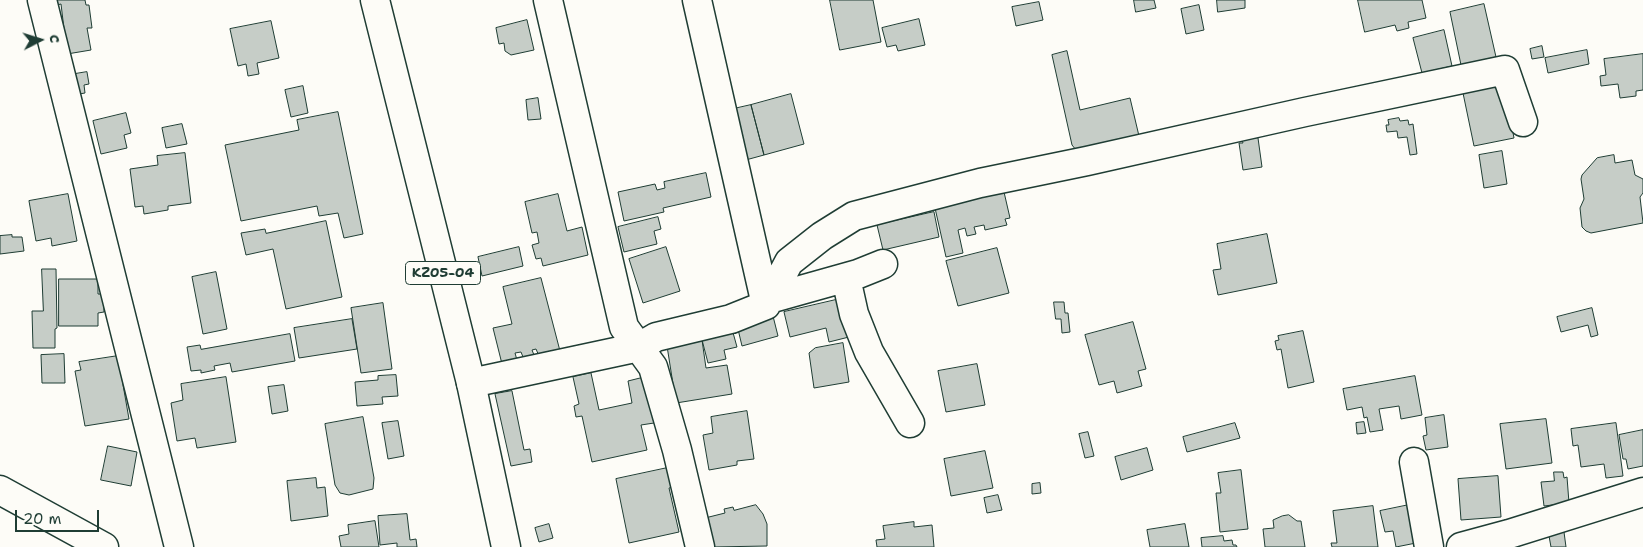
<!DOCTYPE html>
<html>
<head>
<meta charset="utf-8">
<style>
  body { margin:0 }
  #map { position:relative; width:1643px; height:547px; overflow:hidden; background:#fdfcf7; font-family:"Shantell Sans",sans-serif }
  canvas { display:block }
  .north { position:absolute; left:15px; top:15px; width:50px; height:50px; -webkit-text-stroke:4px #fdfcf7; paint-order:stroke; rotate:85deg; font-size:14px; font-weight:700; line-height:20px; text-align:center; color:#1f3d34 }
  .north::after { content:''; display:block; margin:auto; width:18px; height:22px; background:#1f3d34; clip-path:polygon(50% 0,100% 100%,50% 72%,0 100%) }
  .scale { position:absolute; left:15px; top:510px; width:84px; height:22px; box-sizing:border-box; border:2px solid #1f3d34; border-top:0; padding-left:6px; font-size:15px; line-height:18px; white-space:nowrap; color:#1f3d34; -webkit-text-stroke:4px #fdfcf7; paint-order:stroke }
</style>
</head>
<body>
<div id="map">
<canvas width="1643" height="547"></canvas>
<div class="north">С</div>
<div class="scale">20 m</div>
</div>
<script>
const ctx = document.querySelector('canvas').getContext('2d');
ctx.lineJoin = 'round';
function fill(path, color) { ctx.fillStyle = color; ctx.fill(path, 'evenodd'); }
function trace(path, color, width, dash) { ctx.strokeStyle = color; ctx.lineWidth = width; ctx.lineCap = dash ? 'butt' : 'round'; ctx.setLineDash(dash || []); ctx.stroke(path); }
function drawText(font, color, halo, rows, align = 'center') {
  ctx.font = font + ' "Shantell Sans",sans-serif'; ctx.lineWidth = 4.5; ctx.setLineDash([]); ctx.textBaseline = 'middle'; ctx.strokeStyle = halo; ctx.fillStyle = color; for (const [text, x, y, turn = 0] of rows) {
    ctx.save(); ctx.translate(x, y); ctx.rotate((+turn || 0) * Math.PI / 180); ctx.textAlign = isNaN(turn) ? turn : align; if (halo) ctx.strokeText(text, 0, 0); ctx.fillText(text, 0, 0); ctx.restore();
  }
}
const building = new Path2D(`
  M56,0H85L86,5H89L92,28H87L91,50L67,54L61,4L57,5Z
  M830,0H873L881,42L840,50Z
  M1134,0H1154L1156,8L1136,12Z
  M1217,0H1245V8L1218,12Z
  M1358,0H1422L1426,18L1408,22L1409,28L1397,31L1395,25L1365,32Z
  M1039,2L1043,20L1016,26L1012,7Z
  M1484,4L1496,57L1461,65L1450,12Z
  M1199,5L1204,30L1186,34L1181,9Z
  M919,19L925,45L898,51L896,45L887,47L882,28Z
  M527,20L534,50L511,55L505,51L504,43L499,44L496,28Z
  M271,21L279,58L257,63L259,74L248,76L246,64L238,66L230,29Z
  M1444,30L1452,66L1422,73L1413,38Z
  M1542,46L1544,57L1532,59L1530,49Z
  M1587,50L1589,64L1548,73L1545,58Z
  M1067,51L1080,110L1130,98L1139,136L1076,150L1072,145L1052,55Z
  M1643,54V90L1636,91V96L1620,98L1618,84L1601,86L1600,76L1606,75L1604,59Z
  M87,72L89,84L84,85L85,93L79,94L75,74Z
  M1504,85L1514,138L1474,146L1463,93Z
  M303,86L308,113L291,117L285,90Z
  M791,94L804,144L764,155L751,105Z
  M538,98L541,119L528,120L526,100Z
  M751,105L764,155L742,161L729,110Z
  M338,112L363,234L344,238L338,213L319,216L317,206L241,221L225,145L299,130L297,120Z
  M126,113L131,133L124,135L127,148L101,154L93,121Z
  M1399,118L1400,121L1408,120L1409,125L1413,124L1417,154L1410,155L1407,137L1398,138L1397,131L1387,132L1386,125H1389L1388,120Z
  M182,124L187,144L166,148L162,128Z
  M1258,138L1262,167L1243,170L1239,143H1243L1242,140Z
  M1502,151L1507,184L1484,188L1479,155Z
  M185,153L191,203L168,206V210L144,214L143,206L135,207L130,169L158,165L157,156Z
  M1614,155L1615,163L1632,160L1635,175L1643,179V193L1640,197L1643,223L1591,233L1586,231L1582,227L1580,208L1584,199L1581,179L1582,175L1597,158Z
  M706,173L711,197L663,208L664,212L624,221L618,192L655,184L657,190L665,188L664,182Z
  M1004,192L1010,218L1005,219L1007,225L985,230L984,225L974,227L976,234L967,236L965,228L958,230L963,253L946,257L935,208Z
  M68,194L77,241L52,246L51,238L36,241L29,201Z
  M558,194L567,231L582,227L588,255L543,266L541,258L536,259L532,245L539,243L537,232L532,233L525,202Z
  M934,212L939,237L883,250L877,225Z
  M658,217L661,229L654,231L657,244L624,252L618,227Z
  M326,221L342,297L286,309L273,249L246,255L241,233L265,229L266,233Z
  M1267,234L1277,283L1218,295L1213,270L1221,269L1217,244Z
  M12,235V237H22L24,251L0,254V236Z
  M519,247L523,266L482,276L478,257Z
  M666,247L680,291L643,303L629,259Z
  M997,248L1009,293L958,306L946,261Z
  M42,269H56L57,328L55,329V348H33L32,311H43Z
  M216,272L227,329L203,334L192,277Z
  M541,278L560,351L539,356L536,349L532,350L534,355L523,357L521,352L515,353L517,360L502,364L493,328L512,324L503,287Z
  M59,279H98V294H104V312L98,313V326H59Z
  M840,299L849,337L829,342L826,328L790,337L784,312Z
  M1054,302H1064L1065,313H1068L1070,332L1062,333L1061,319H1056Z
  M383,303L392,369L361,373L351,308Z
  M1592,308L1598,335L1591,337L1588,325L1561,332L1557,317Z
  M773,316L778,336L742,346L737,325Z
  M352,319L357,349L299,358L294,328Z
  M1133,322L1146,369L1138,371L1142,386L1117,393L1114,381L1099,385L1085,335Z
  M732,329L737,347L724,350L726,359L708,363L701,336Z
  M1303,331L1314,382L1288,388L1281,349L1277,350L1275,341L1279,340L1278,336Z
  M290,334L295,361L232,372L230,363L214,366L215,370L201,373V370L191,371L187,347L200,345L201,349Z
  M702,340L706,368L727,365L732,394L676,403L667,346Z
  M843,343L849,382L814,388L809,353L815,348Z
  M64,354L65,383H42L41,355Z
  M118,356L129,419L85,426L75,371L81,370L79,362Z
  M977,364L985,405L946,412L938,371Z
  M591,373L599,410L632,403L628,381L644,377L654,423L641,425L647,450L592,462L582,416L576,417L574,406L579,404L573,377Z
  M396,375L398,396L382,397L383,404L357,406L355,382L378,380V376Z
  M1415,376L1422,415L1401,419L1399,406L1379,409L1383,430L1370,432L1367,417L1364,418L1362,407L1347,410L1343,389Z
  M226,377L236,442L197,448L195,438L177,441L171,403L183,400L181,384Z
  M284,385L288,411L272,414L268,387Z
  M512,391L524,450L530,449L532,462L511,466L495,394Z
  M747,411L754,459L737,461V465L709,470L703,435L713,433L711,417Z
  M1444,415L1448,447L1426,450L1423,436L1427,435L1425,418Z
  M363,417L374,478L373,489L349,495L340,493L335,485L325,424Z
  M1546,419L1552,463L1506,469L1500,424Z
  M398,421L404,456L388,459L382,423Z
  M1364,422L1366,433L1357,434L1356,423Z
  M1235,423L1240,438L1187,452L1183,437Z
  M1616,423L1623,476L1606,478L1604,464L1581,467L1578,445L1573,446L1571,429Z
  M1643,430V466L1628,469L1626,459H1623L1619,435Z
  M1088,432L1094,456L1085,458L1079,434Z
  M108,446L137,452L131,486L101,480Z
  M1147,448L1153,470L1121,480L1115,457Z
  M985,451L993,488L951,496L944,459Z
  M672,467L676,486L669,488L679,532L629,543L616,479Z
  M1241,470L1248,529L1220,532L1216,493H1221L1218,473Z
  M1554,472H1563L1564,478L1567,477L1569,503L1544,506L1541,482L1554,481Z
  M1498,476L1501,517L1461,520L1458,479Z
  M316,478L317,488L325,487L328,516L291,521L287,481Z
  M1040,483L1041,493L1032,494V484Z
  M998,495L1002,510L987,513L984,498Z
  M756,505L763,514L767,524V546L712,547L705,518L725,513L724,509L733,507L734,510Z
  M1409,505L1416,543L1396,547L1393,531L1385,532L1380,511Z
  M1373,506L1378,547H1332L1331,543H1337L1333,511Z
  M407,514L410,540L416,539L417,547H397V543L380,545L378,516Z
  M1289,515L1297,521H1301L1305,547H1265L1263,529L1274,528L1273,520L1282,516Z
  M375,521L379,547H341L339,536L349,534L348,525Z
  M914,522V527L932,525L934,547H877L876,540L885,539L883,526Z
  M549,524L553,538L539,542L535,528Z
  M1185,524L1189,547H1150L1147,530Z
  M1564,532L1566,547H1551L1549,536L1553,535V533Z
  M1223,536L1224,541L1232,540L1233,545H1236L1237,547H1202L1201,538Z`);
fill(building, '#c6cdc7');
trace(building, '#1f3d34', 1);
const minor = new Path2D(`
  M42,0L179,547
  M548,0L624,327L653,367L677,450L700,547
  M697,0L766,305
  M846,278L854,314L869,352L910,423
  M769,299L858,274L883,264
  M471,383L639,347L656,337L731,319L766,305L789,262L822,236L854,216L980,183L1087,161L1305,112L1505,70L1523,122
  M1414,462L1429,547
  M0,490L104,547
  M1461,547L1509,534L1643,492`);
const major = new Path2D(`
  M375,0L471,383L506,547`);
trace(minor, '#1f3d34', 31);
trace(major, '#1f3d34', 31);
trace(minor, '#fdfcf7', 28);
trace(major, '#fdfcf7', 28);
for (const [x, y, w] of [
  [443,273,75]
]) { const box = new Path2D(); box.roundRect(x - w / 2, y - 11.5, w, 23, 4); ctx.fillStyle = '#fdfcf7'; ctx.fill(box); trace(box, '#1f3d34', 1); }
drawText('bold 14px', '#1f3d34', null, [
  ["KZ05-04",443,273]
]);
</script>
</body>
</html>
